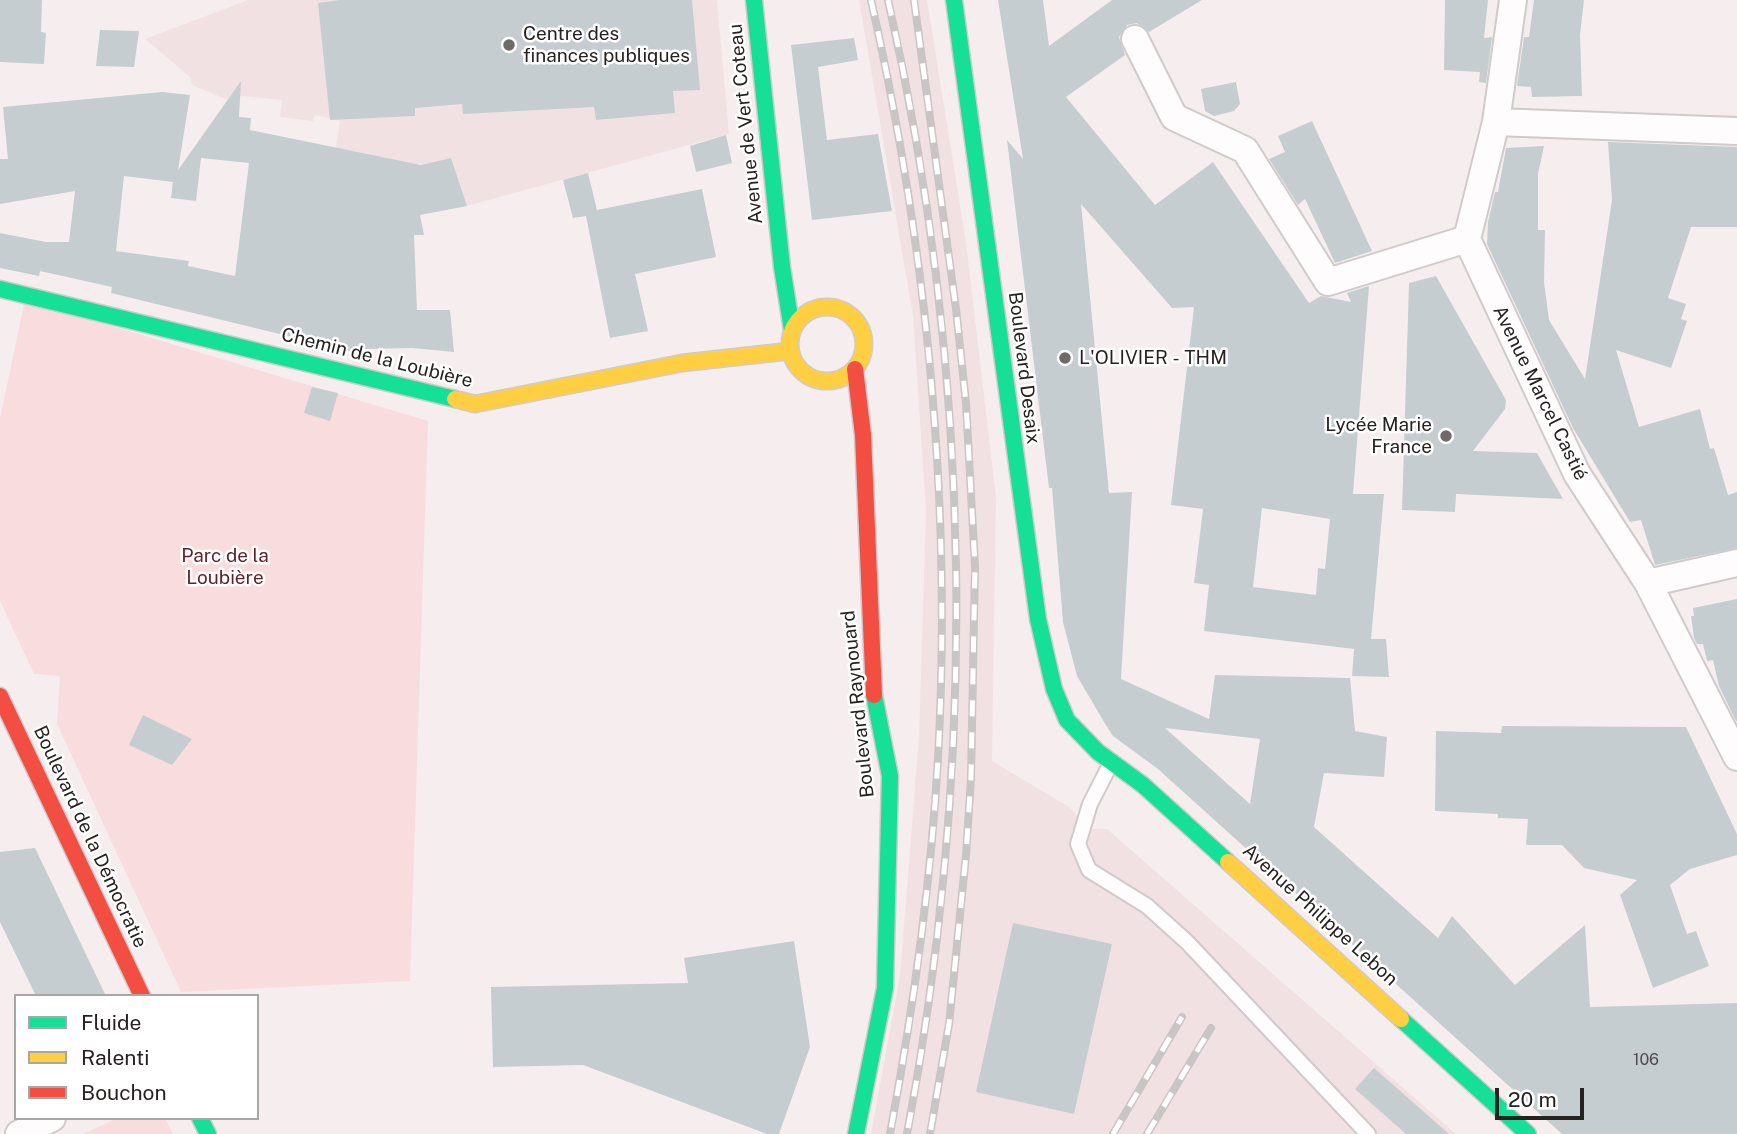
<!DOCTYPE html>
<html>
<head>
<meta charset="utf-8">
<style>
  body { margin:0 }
  #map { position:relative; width:1737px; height:1134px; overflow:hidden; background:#f6eeee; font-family:"Public Sans",sans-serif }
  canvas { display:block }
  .legend { position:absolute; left:14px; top:994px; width:245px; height:126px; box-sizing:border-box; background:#fff; border:2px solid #a9a6a6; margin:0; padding:9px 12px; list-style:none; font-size:21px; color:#272121 }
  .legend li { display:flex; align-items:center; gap:14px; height:35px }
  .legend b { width:35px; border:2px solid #a9a6a6 }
  .scale { position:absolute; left:1495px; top:1088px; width:89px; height:32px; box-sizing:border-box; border:4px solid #272121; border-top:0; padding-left:9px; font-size:21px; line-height:24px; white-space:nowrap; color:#272121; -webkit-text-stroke:5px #fff; paint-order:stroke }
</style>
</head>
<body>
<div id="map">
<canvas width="1737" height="1134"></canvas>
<ul class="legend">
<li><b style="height:9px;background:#16e098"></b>Fluide</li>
<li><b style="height:9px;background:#ffcf43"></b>Ralenti</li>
<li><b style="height:9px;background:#f24e42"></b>Bouchon</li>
</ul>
<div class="scale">20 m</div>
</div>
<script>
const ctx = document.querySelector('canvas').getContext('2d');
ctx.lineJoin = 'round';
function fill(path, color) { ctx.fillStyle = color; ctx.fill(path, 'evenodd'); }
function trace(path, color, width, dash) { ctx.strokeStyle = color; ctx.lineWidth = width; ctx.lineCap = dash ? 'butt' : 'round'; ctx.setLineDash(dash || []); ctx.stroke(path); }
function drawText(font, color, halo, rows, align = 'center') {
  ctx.font = font + ' "Public Sans",sans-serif'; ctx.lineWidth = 5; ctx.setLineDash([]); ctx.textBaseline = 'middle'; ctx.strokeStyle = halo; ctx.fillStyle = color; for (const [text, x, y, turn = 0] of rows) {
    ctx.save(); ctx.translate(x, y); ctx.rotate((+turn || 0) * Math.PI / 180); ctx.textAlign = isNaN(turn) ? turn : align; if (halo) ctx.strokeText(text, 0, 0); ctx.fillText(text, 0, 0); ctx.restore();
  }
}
fill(new Path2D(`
  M248,0H717L729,134L467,206L451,158L422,165L336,149L340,121L315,115L313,121L280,117L282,100L231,95L228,100L192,85L190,77L145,39Z
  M859,0H927L966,242L996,497L992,761L1069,807L1090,829H1107L1456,1134H871L900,976L919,737L926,511L913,316Z`), '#f2e1e2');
fill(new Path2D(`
  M25,300L428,421L410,981L181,992L57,724L60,676L34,674L0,601V418Z
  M118,1118H165L173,1134H83Z`), '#f9dcdd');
fill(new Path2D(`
  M0,0H42L41,32L46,33L44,64L0,62Z
  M340,0H692L700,90L673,91L675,113L596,120L594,107L463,114L462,104L415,108V116L330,120L318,3Z
  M998,0H1043L1049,46L1112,0H1202L1149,32L1137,23L1127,25L1119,37L1125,55L1066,97L1155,205L1213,162L1309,303L1321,296L1351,302L1347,293L1369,286L1353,494H1384L1371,639H1386L1389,677L1352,676L1354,649L1204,631L1209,585L1194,583L1203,509L1171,505L1194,307L1172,308L1081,204L1109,493L1132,492L1121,679L1209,719L1215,675L1350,678L1355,731L1387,737L1384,777L1324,773L1314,827L1438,938L1452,916L1515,985L1585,925L1590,1007L1737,1003V1134H1562L1158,769L1113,736L1104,722L1077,676L1063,622L1052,488H1049L1007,140L1023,159ZM1262,508L1330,519L1325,569L1318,568L1316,595L1253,587ZM1165,728L1260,739L1250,804Z
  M1445,0H1488L1484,38L1492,37L1486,83L1479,82L1480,72L1444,70Z
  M1534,0H1584L1580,35L1582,96L1532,97L1531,87L1517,86L1524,37H1529Z
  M100,30L139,31L134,67L96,66Z
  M854,38L858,60L818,67L827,140L878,134L892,211L812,220L791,45Z
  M241,81L239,117L251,118L250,130L421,165L451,158L467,206L420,215L424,235H414L417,310H450L454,352L412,348L363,349L362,354L111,293L112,287L40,271L39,276L0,268V233L46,242H69L75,191L0,204V159H8L3,107L162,92L190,95L178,170ZM201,158L249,163L235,276L188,266L189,261L116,251L124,176L173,182L171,198L196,201Z
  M1236,82L1240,104L1234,111L1214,116L1205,111L1201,89Z
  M1312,121L1372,251L1335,263L1305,199L1298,205L1269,159L1285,152L1278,136Z
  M726,135L732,163L696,172L690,146Z
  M1608,142L1737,147V227H1691L1668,298L1686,304L1681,319L1687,321L1671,368L1616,350L1639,427L1700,409L1710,449L1714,448L1728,495L1737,492V548L1655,565L1641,520L1630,522L1573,428L1487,244L1488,222L1495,192H1498L1506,148L1544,146L1538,174V230H1545L1544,282L1549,320L1585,379L1612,200Z
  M588,173L597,210L702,189L716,257L635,274L648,331L610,338L586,216L573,218L563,180Z
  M1436,276L1506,400L1505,409L1473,451L1537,453L1563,499L1456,494L1455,512L1402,510L1409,283Z
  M312,387L338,393L330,421L304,413Z
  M1737,599V721H1736L1719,686L1713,660L1707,661L1703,644H1697L1694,638L1691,616H1694L1693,608Z
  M143,715L192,739L172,765L129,745Z
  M1502,726L1686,727L1737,834V855L1690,869L1670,885L1687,934L1696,931L1709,966L1653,988L1620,895L1637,880L1584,868L1562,845H1526L1528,819L1498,818V814L1435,811L1436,731L1501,733Z
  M35,848L106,996H36L0,922V852Z
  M1013,923L1112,944L1074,1114L976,1092Z
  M794,941L810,1047L779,1134H767L583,1065L493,1067L491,987L688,983L684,958Z
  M1374,1068L1449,1134H1406L1355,1089Z`), '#c6cdd0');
const lane = new Path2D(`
  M1110,765L1090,804L1078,844L1089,870L1147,906L1187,942L1368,1134`);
const street = new Path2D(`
  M1513,0L1496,122L1467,239L1577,474L1648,583L1737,757
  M1135,39L1174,117L1245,150L1328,282L1467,239
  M1496,122L1737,131
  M1648,583L1737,563
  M19,1134L52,1118`);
const fast = new Path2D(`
  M754,0L782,267L792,330
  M954,0L1038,619L1054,689L1067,720L1098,752L1143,785L1228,862
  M0,289L455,399
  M1401,1019L1528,1134
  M200,1118L208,1134
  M856,1134L885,988L890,776L874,695`);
const slow = new Path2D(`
  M790 344a37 37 0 1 1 74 0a37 37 0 1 1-74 0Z
  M455,399L475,404L682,363L790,351
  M1228,862L1401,1019`);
const jam = new Path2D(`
  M855,369L863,435L874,695
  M0,696L142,996`);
trace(lane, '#d0caca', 18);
trace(street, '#d0caca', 30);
trace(fast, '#d0caca', 19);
trace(slow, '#d0caca', 19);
trace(jam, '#d0caca', 19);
trace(lane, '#fefcfc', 14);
trace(street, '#fefcfc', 26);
trace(fast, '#16e098', 16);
trace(slow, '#ffcf43', 16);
trace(jam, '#f24e42', 16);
const rail = new Path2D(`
  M871,0C927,248 952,504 938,758C931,885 913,1010 890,1134
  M888,0C973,374 978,757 907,1134
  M914,0L956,309L966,403L975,566L971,778L966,855L949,1024L930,1134
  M1113,1134L1182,1017
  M1147,1134L1211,1028`);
trace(rail, '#c8c5c5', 8);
trace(rail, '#fff', 5, [16]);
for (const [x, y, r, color] of [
  [509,45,7,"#6f6969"],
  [1065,358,7,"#6f6969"],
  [1446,436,7,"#6f6969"]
]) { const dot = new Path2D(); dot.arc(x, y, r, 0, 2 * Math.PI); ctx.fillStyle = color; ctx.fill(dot); trace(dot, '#fff', 2.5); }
drawText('16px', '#4f4c4d', null, [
  ["106",1646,1060]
]);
drawText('19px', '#272121', '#fff', [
  ["Centre des",523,34],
  ["finances publiques",523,56],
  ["L'OLIVIER - THM",1079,358],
  ["Lycée Marie",1432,425,"right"],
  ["France",1432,447,"right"]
], 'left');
drawText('19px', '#272121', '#fff', [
  ["Avenue de Vert Coteau",746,124,-96],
  ["Chemin de la Loubière",377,358,14],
  ["Boulevard Desaix",1024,368,83],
  ["Avenue Marcel Castié",1540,393,64],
  ["Boulevard Raynouard",858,704,-96],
  ["Boulevard de la Démocratie",90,837,65],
  ["Avenue Philippe Lebon",1320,915,42]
]);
drawText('19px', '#60222a', '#fff', [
  ["Parc de la",225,556],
  ["Loubière",225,578]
]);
</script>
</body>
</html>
